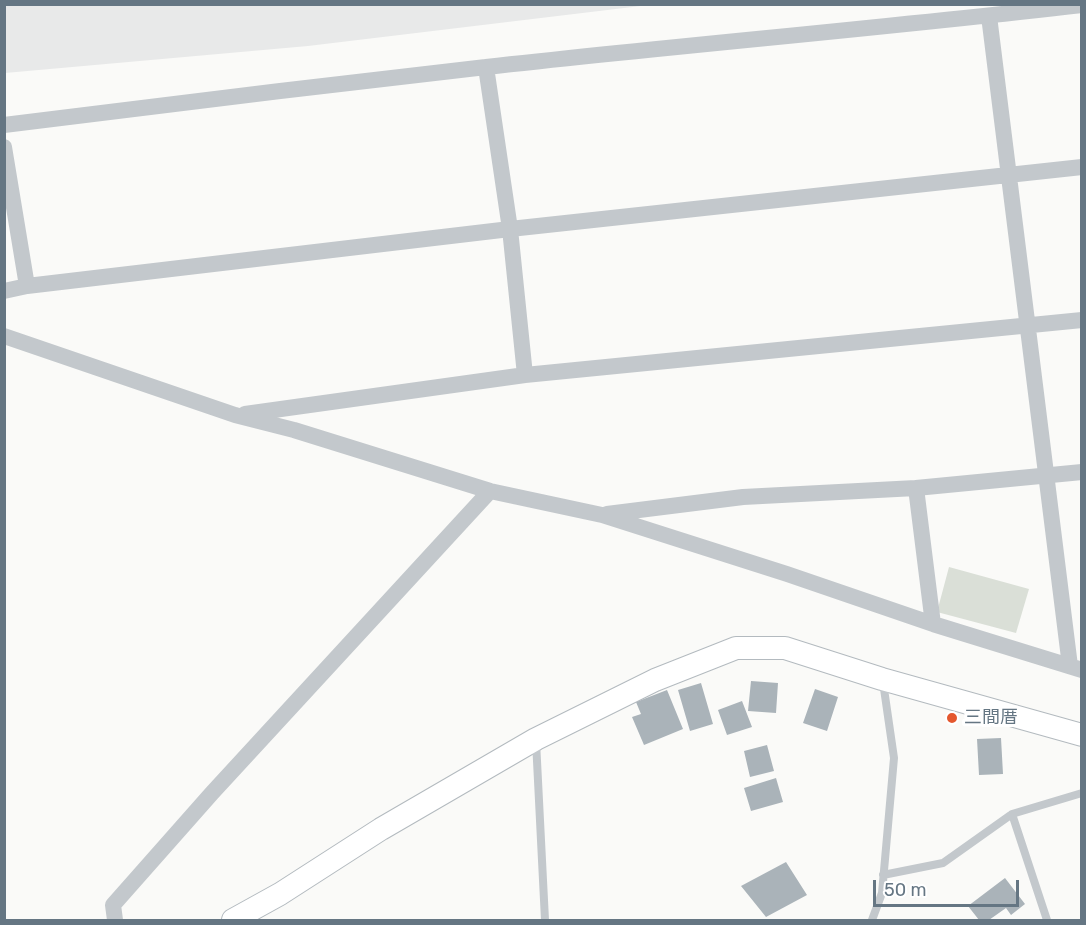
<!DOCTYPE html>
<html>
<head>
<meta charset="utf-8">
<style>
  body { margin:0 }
  #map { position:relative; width:1086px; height:925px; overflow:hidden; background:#fafaf8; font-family:Rubik,sans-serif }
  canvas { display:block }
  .frame { position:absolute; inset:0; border:6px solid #657683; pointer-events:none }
  .scale { position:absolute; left:873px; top:880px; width:146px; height:27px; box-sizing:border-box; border:3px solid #657683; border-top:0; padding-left:8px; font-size:18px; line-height:21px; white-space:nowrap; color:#657683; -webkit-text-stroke:4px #fff; paint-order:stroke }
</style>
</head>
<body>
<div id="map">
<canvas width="1086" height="925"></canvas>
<div class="frame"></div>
<div class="scale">50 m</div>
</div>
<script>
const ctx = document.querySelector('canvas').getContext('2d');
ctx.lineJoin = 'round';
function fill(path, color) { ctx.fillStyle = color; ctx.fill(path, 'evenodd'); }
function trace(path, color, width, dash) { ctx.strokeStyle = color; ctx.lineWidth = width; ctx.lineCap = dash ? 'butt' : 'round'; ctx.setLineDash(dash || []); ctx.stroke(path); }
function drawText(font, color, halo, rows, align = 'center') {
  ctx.font = font + ' Rubik,"Noto Sans TC",sans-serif'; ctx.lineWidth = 6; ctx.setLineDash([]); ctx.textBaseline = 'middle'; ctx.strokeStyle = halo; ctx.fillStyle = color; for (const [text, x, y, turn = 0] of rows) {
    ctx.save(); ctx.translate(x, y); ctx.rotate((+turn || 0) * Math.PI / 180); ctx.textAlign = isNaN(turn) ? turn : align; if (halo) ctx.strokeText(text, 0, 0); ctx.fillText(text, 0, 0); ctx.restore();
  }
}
fill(new Path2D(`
  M5,4H649V5L308,46L5,73Z`), '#e8e9e9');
fill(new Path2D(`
  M949,567L1029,589L1016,633L937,612Z`), '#dadfd7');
fill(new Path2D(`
  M751,681L778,683L776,713L748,711Z
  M701,683L713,724L690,731L678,690Z
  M815,689L838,697L827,731L803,723Z
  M667,690L683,729L644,745L632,717L641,714L636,702Z
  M742,701L752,727L727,735L718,710Z
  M1001,738L1003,774L979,775L977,739Z
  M767,745L774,771L750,777L744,751Z
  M776,778L783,802L751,811L744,788Z
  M786,862L807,895L766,917L741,886Z
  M1005,878L1025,904L1011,915L1006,908L989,920H979L968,906Z`), '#aab3b9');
const secondary = new Path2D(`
  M233,920L280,894L381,829L536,739L655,680L736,648H785L882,679L1082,735`);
trace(secondary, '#b3babf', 24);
trace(new Path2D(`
  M536,741L545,920
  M1012,814L1047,920
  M883,875L943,863L1012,814L1082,793
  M872,920L882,893L894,758L883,682`), '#c3c8cc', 8);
trace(new Path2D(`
  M989,16L1070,666
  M486,67L510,229L525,375
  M4,125C165,105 325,85 486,67C684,45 883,28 1082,5
  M4,147L27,286
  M4,291L27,286L510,229L1082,167
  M4,336L235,415L294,430L490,491L602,515L787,574L933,624L1082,670
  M245,414L525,375L1082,320
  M916,488L933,624
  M607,514L743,497L916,488L1082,472
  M115,920L113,905L212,793L490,491`), '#c3c8cc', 16);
trace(secondary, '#fff', 22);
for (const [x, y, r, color] of [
  [952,718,6,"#e4572e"]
]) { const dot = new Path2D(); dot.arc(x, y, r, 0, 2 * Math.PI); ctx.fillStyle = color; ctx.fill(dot); trace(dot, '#fff', 2); }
drawText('18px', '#657683', '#fff', [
  ["三間厝",964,718]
], 'left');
</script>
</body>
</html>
